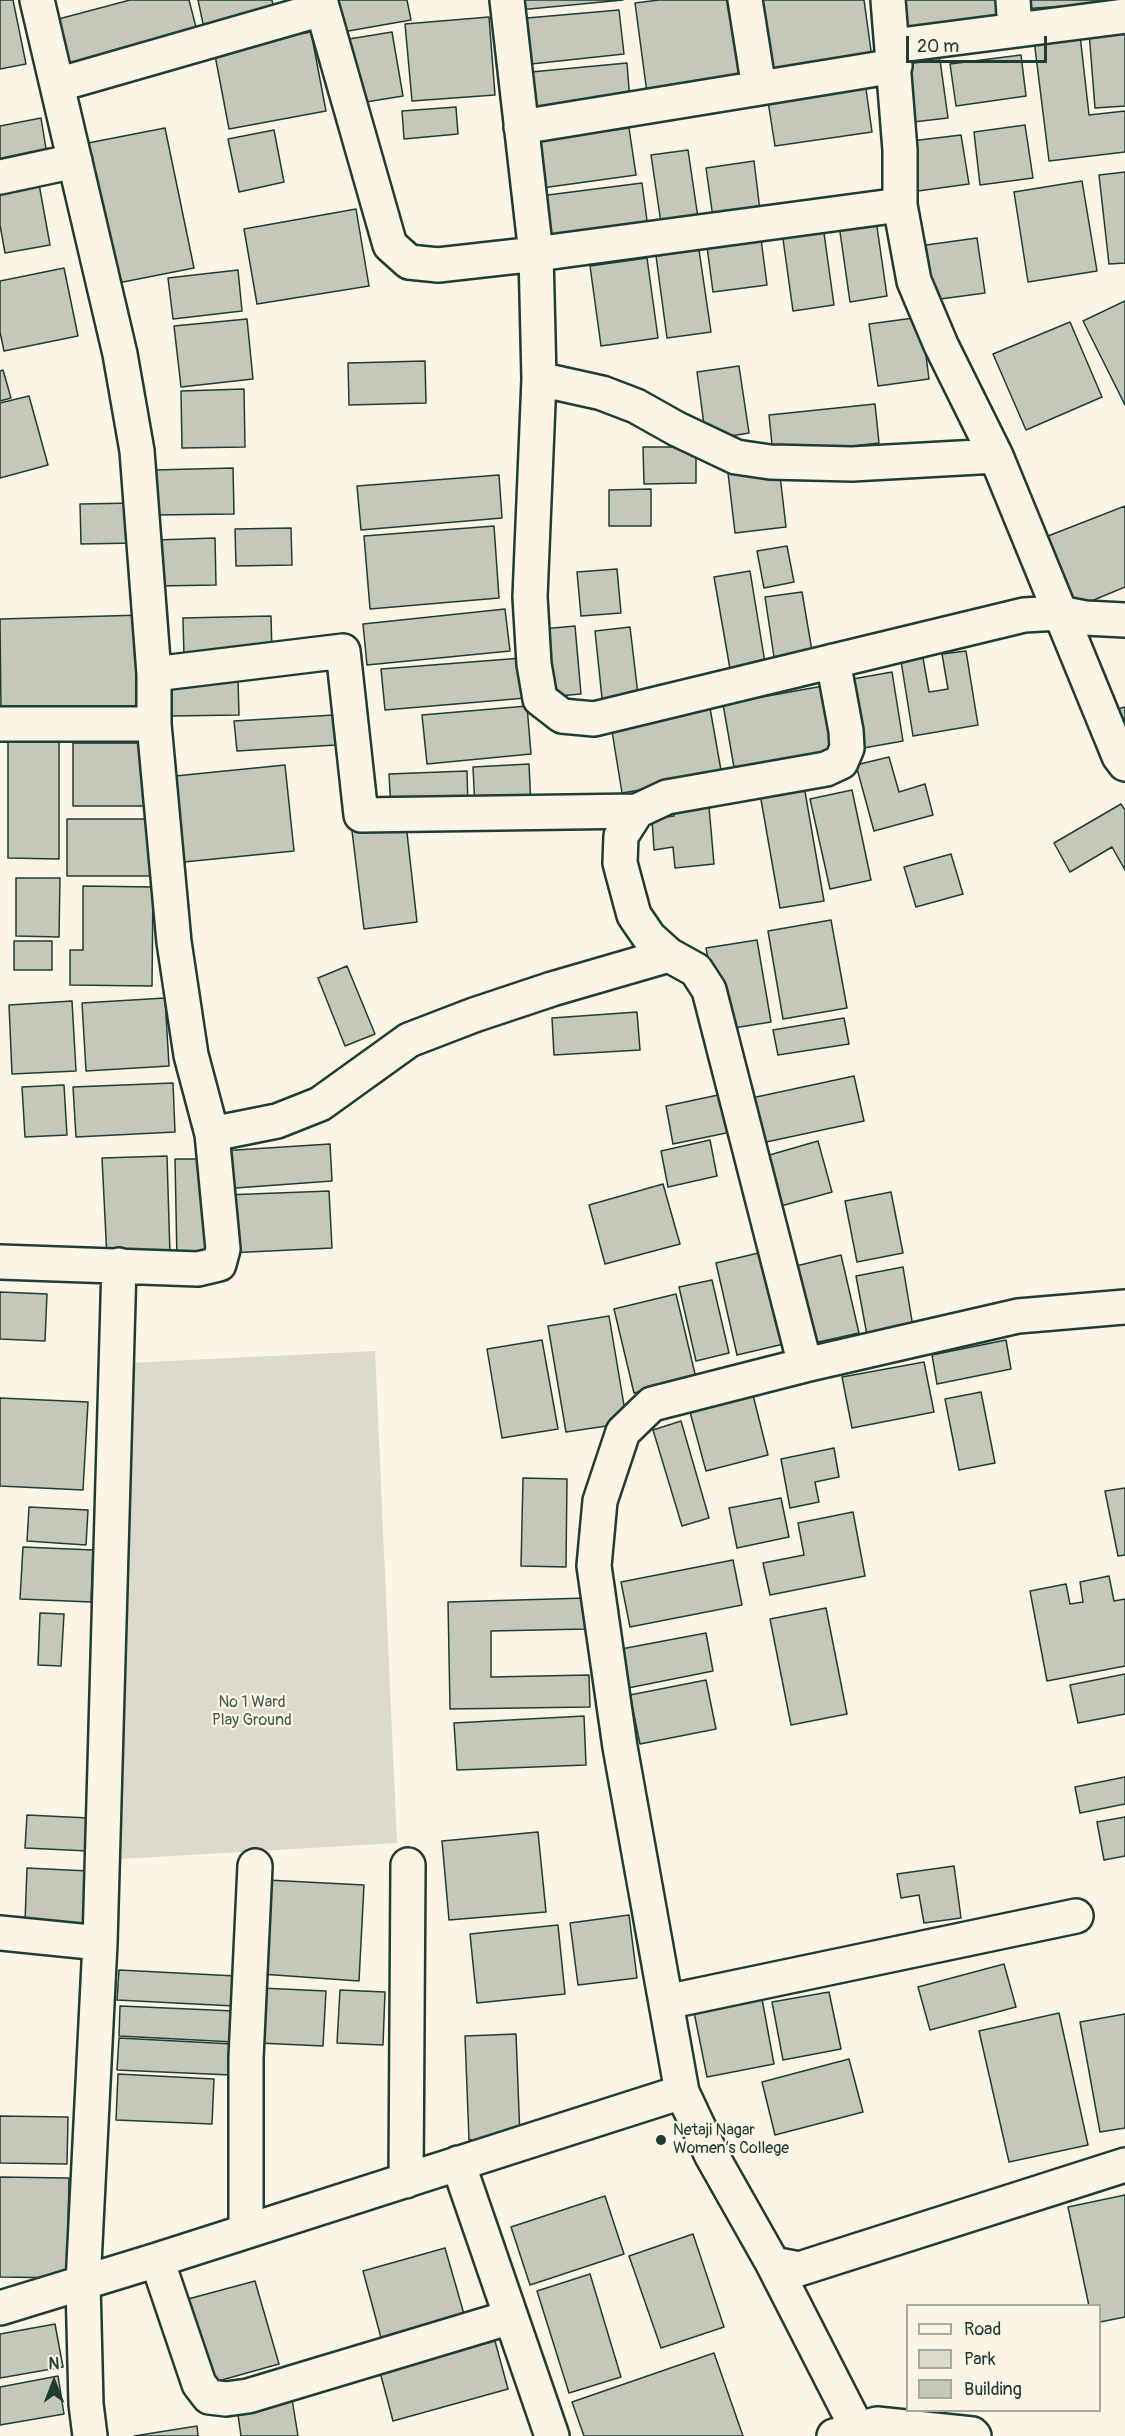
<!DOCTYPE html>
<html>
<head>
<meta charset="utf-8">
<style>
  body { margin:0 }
  #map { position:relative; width:1125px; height:2436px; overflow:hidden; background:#fcf5e5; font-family:Pangolin,sans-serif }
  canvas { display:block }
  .legend { position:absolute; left:906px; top:2304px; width:195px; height:108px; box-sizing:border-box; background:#fcf5e5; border:2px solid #a4ab9e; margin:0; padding:8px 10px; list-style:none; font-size:18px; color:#1f3d34 }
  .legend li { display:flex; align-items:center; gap:12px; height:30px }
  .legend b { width:30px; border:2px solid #a4ab9e }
  .north { position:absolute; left:24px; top:2352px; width:60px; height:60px; -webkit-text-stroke:4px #fcf5e5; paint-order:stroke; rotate:0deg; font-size:16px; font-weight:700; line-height:24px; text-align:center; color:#1f3d34 }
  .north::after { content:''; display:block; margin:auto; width:21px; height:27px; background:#1f3d34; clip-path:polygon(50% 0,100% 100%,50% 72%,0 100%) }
  .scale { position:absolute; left:906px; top:36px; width:141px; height:27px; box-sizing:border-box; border:3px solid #1f3d34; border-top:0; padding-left:8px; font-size:18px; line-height:21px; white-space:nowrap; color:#1f3d34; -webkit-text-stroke:4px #fcf5e5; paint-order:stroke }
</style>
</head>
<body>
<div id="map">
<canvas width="1125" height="2436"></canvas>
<ul class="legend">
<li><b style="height:8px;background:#fcf5e5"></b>Road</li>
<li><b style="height:16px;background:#dcdacc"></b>Park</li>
<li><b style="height:16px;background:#c5c7b9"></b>Building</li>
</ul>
<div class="north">N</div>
<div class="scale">20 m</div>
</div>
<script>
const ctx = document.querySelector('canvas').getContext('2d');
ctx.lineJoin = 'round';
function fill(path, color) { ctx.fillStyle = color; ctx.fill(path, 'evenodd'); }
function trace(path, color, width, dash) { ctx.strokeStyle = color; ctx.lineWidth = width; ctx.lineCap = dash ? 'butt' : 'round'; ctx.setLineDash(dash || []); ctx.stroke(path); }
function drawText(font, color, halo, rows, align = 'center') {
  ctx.font = font + ' Pangolin,sans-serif'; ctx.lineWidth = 4.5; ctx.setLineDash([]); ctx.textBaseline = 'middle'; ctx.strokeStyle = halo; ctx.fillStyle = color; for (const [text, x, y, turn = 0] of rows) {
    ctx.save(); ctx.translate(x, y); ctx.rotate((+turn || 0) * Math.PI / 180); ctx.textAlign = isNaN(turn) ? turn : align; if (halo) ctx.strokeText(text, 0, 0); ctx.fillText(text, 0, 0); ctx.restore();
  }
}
fill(new Path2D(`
  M375,1351L397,1843L104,1860L128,1363Z`), '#dcdacc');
const building = new Path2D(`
  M0,0H13L26,64L0,69Z
  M130,0H189L198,35L64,71L51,21Z
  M198,0H272L275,14L204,28Z
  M331,0H407L411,20L337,33Z
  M518,0H623L519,10Z
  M659,0H741L751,78L647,93L635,3Z
  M754,0H864L872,58L764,73Z
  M902,0H1003L1006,18L907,31Z
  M1020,0H1123V2L1021,9Z
  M619,10L624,54L531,64L527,18Z
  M489,17L495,95L412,101L405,24Z
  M1125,30V106L1095,108L1089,32Z
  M311,32L326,111L229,129L214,50Z
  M392,32L403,96L360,103L349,39Z
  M1080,35L1089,115L1125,111V152L1049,161L1034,40Z
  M1021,55L1026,96L956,106L950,64Z
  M940,60L948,118L913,122L905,64Z
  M627,63L630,102L534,111L531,72Z
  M865,82L872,132L775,146L767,95Z
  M456,107L458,134L404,139L402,111Z
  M41,118L48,161L0,170V126Z
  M1025,125L1033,178L980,185L974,132Z
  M165,128L194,268L118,283L88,143Z
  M629,128L636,175L542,188L535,140Z
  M274,130L284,182L239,192L228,139Z
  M961,135L969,184L918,191L911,141Z
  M688,150L698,218L661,223L651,155Z
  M754,161L761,219L714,225L706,168Z
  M1125,172V263L1109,264L1099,175Z
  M1082,181L1097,271L1028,282L1014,192Z
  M642,183L648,228L546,242L540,196Z
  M39,184L50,245L5,253L0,225V191Z
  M356,209L369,286L257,304L244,229Z
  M876,220L887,296L850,302L839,225Z
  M823,226L834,305L793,311L782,232Z
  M760,231L767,285L713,292L706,239Z
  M977,238L985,293L933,300L926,245Z
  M699,250L711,332L667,338L656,256Z
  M647,258L658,338L601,346L590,266Z
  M64,268L78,336L4,351L0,332V281Z
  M238,270L242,311L173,319L168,278Z
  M1125,301V405L1083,321Z
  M921,317L929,379L878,386L869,324Z
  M247,319L253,379L181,387L174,326Z
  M1070,322L1102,397L1026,430L993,354Z
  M425,361L426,403L349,405L348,363Z
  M739,366L749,433L706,440L697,372Z
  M3,370L11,398L0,401V371Z
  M244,389L245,447L182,448L181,391Z
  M29,396L48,465L0,478V403Z
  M875,404L879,443L773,455L769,415Z
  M643,447H696V483L644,484Z
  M779,467L786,527L735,533L728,473Z
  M233,468L234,514L154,515V470Z
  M499,475L502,518L361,530L357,486Z
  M651,489V526H609V490Z
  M135,503L136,543L81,544L80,504Z
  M1125,506V587L1077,607L1048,536Z
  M494,526L499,598L370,609L364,536Z
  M291,528L292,565L236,566L235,529Z
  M215,538L216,585L157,586L156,540Z
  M787,546L794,582L764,588L757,551Z
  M617,569L621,613L581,616L577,572Z
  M750,571L765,663L730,669L714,577Z
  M802,592L812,651L774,657L765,597Z
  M505,609L510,651L367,665L363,624Z
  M143,615L146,710L1,713L0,619Z
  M271,616L272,656L184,658L183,618Z
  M575,626L581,694L547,697L542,629Z
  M630,627L639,703L603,708L595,631Z
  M966,651L978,725L913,736L901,661L923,658L929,692L948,689L942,654Z
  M522,658L526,698L385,710L381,669Z
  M892,672L903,741L858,749L847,680Z
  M238,678L239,715L170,716V679Z
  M823,686L835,756L735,773L723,704Z
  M527,706L531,754L427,764L422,715Z
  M1125,707V736L1117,709Z
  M710,708L722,776L622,793L611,725Z
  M334,715L336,745L237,751L234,721Z
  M8,739L59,740V859L8,858Z
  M73,743H149V806H73Z
  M889,757L899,792L925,784L933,815L874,831L856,765Z
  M529,764L531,806L475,809L473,767Z
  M285,765L294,851L174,863L165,777Z
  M467,771L468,807L391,810L389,774Z
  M804,786L824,901L780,908L760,794Z
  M852,790L871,880L830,889L810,799Z
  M1121,804L1125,810V870L1112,847L1070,872L1054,843Z
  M709,807L714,864L675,868L673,847L654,850L652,819L674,816V810Z
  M67,819H151V876H67Z
  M406,824L417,922L364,929L352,831Z
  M951,854L963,894L916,907L904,867Z
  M16,878H60L59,937L16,936Z
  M83,886L153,887L152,986L70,985V950H83Z
  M831,920L847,1008L783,1019L768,931Z
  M757,940L771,1022L721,1030L706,948Z
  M14,941H52V970H14Z
  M347,966L375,1034L345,1046L318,978Z
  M165,998L169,1066L86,1071L82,1003Z
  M72,1001L76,1071L12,1074L9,1005Z
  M637,1012L640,1050L554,1055L552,1018Z
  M844,1018L849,1044L778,1055L773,1030Z
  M854,1076L864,1121L757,1144L747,1099Z
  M173,1083L175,1132L76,1137L73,1087Z
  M64,1085L67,1135L25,1137L22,1087Z
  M723,1094L731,1132L673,1144L666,1106Z
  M710,1140L717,1176L668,1187L661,1151Z
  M818,1141L832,1192L781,1206L766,1156Z
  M330,1144L332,1181L222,1189L220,1151Z
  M167,1156L170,1255L107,1258L102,1158Z
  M175,1159H212L213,1259L177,1260Z
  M663,1184L680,1244L605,1264L589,1205Z
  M329,1191L332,1248L228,1253L225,1195Z
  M891,1192L903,1253L857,1262L845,1201Z
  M767,1251L788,1343L737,1355L716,1263Z
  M841,1255L859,1333L814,1343L796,1266Z
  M903,1267L913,1327L867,1335L856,1276Z
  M712,1280L729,1353L696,1361L679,1287Z
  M0,1292L47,1294L45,1341L0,1339Z
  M676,1294L696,1378L634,1393L614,1309Z
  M609,1316L627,1423L566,1432L548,1326Z
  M542,1340L558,1429L502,1438L487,1349Z
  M1006,1340L1011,1369L937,1384L932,1355Z
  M924,1362L934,1412L852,1428L842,1377Z
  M981,1392L995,1463L959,1470L945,1399Z
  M753,1395L768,1455L706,1471L690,1412Z
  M0,1398L88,1402L83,1490L0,1486Z
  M681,1421L709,1518L682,1526L653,1430Z
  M834,1448L839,1477L815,1482L819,1502L790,1508L781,1459Z
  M523,1478L567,1479L566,1567L521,1566Z
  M1125,1488V1555L1118,1556L1105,1491Z
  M781,1498L789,1537L737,1548L729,1508Z
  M29,1507L88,1510L86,1545L27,1541Z
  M853,1512L865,1576L770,1595L763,1563L804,1555L798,1523Z
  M23,1547L93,1550L91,1602L20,1599Z
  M733,1560L742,1605L630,1627L621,1582Z
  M1109,1576L1114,1601L1125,1599V1666L1047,1681L1030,1591L1066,1584L1070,1604L1083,1602L1080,1582Z
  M587,1598V1629L491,1631V1677L589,1675L590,1707L450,1709L448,1602Z
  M826,1608L847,1714L791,1725L770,1619Z
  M40,1613L64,1614L61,1666L38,1665Z
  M706,1633L713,1671L628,1688L621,1649Z
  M1125,1674V1714L1078,1723L1070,1685Z
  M706,1680L716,1729L640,1744L630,1695Z
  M584,1716L586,1765L457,1770L454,1723Z
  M1125,1777V1804L1080,1813L1075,1787Z
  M27,1815L89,1818L88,1851L25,1848Z
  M1125,1817V1856L1104,1860L1097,1822Z
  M538,1832L546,1912L449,1920L442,1841Z
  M954,1866L961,1918L924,1923L919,1895L901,1898L897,1874Z
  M27,1868L88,1871L86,1924L25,1921Z
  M267,1880L364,1885L359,1981L261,1974Z
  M629,1915L637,1978L578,1985L570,1923Z
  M558,1925L565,1994L477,2003L470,1934Z
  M1004,1964L1016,2007L930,2030L918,1987Z
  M119,1970L236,1976L234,2006L117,2000Z
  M261,1988L326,1991L323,2046L258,2043Z
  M340,1990L385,1992L383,2045L337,2043Z
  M829,1992L841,2049L783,2060L772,2002Z
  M762,1999L774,2064L707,2077L694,2012Z
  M120,2006L235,2011L234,2042L119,2036Z
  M1059,2013L1088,2145L1009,2162L979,2031Z
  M1125,2014V2128L1100,2132L1080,2022Z
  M516,2034L520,2138L469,2140L465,2036Z
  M119,2038L233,2044L231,2075L117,2070Z
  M849,2059L863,2112L775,2135L762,2082Z
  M118,2074L214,2079L212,2124L116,2120Z
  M0,2116L68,2117L67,2164L0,2163Z
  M0,2177L69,2178L67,2278L0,2277Z
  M1125,2195V2317L1100,2322V2306H1089L1068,2207Z
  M605,2196L624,2254L530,2285L511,2227Z
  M693,2234L724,2327L661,2348L629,2256Z
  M445,2248L466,2321L383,2345L363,2271Z
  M590,2274L621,2377L569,2393L537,2291Z
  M255,2281L279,2364L211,2383L188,2299Z
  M55,2324L63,2367L0,2378V2334Z
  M495,2341L508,2389L393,2421L380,2372Z
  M714,2353L743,2436H584L572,2402Z
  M58,2376L64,2414L0,2425V2387Z
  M292,2399L298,2436H241L237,2408Z
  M197,2426L198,2436H134Z`);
fill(building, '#c5c7b9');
trace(building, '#1f3d34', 1.5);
const minor = new Path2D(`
  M320,0L390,245L409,262L438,265L536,254L900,205
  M507,0L536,254L539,379L530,597L534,664L540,699L562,716L594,719L1024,615L1059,613L1085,618L1125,620
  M745,0L759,88
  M888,0L900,150V205L914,281L941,345L996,456L1119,756L1125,764
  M1013,0L1015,30
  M893,46L1125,16
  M57,85L322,9
  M521,127L895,66
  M0,177L75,161
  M539,379L602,393L636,406L677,429L736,457L770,462L852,464L996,456
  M154,674L343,651L361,815L637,811
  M0,724H154
  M212,1134L277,1121L320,1104L409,1040L474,1015L552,989L669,955
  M0,1262L198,1269L219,1264L223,1249L212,1134L191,1055L174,942L154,724V674L137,451L120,354L37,0
  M1125,1307L1018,1316L805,1365L652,1404L623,1432L600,1501L594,1566L620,1747L682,2092L712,2156L773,2264L799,2269L1125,2165
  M805,1365L709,990L696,970L669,955L649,937L634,915L620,863L621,836L637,811L667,797L826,769L841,762L847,748L846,731L833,661
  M0,1933L100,1943
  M666,2002L1076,1916
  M458,2163L552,2436
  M406,2181L408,1865
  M246,2231V2058L255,1866
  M157,2260L199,2384L209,2397L226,2399L248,2396L511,2317
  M773,2264L861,2436
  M0,2308L157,2260L682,2092
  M90,2436L86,2404L83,2284L100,1943L119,1265
  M834,2436L877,2424L972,2434L974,2436`);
trace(minor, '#1f3d34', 38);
trace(minor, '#fcf5e5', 33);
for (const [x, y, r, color] of [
  [661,2140,6,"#1f3d34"]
]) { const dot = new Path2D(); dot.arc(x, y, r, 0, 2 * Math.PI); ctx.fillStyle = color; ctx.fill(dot); trace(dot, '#fcf5e5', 2); }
drawText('16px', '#455c52', '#fcf5e5', [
  ["No 1 Ward",252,1703],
  ["Play Ground",252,1721]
]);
drawText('16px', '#1f3d34', '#fcf5e5', [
  ["Netaji Nagar",673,2131],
  ["Women’s College",673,2149]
], 'left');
</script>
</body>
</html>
